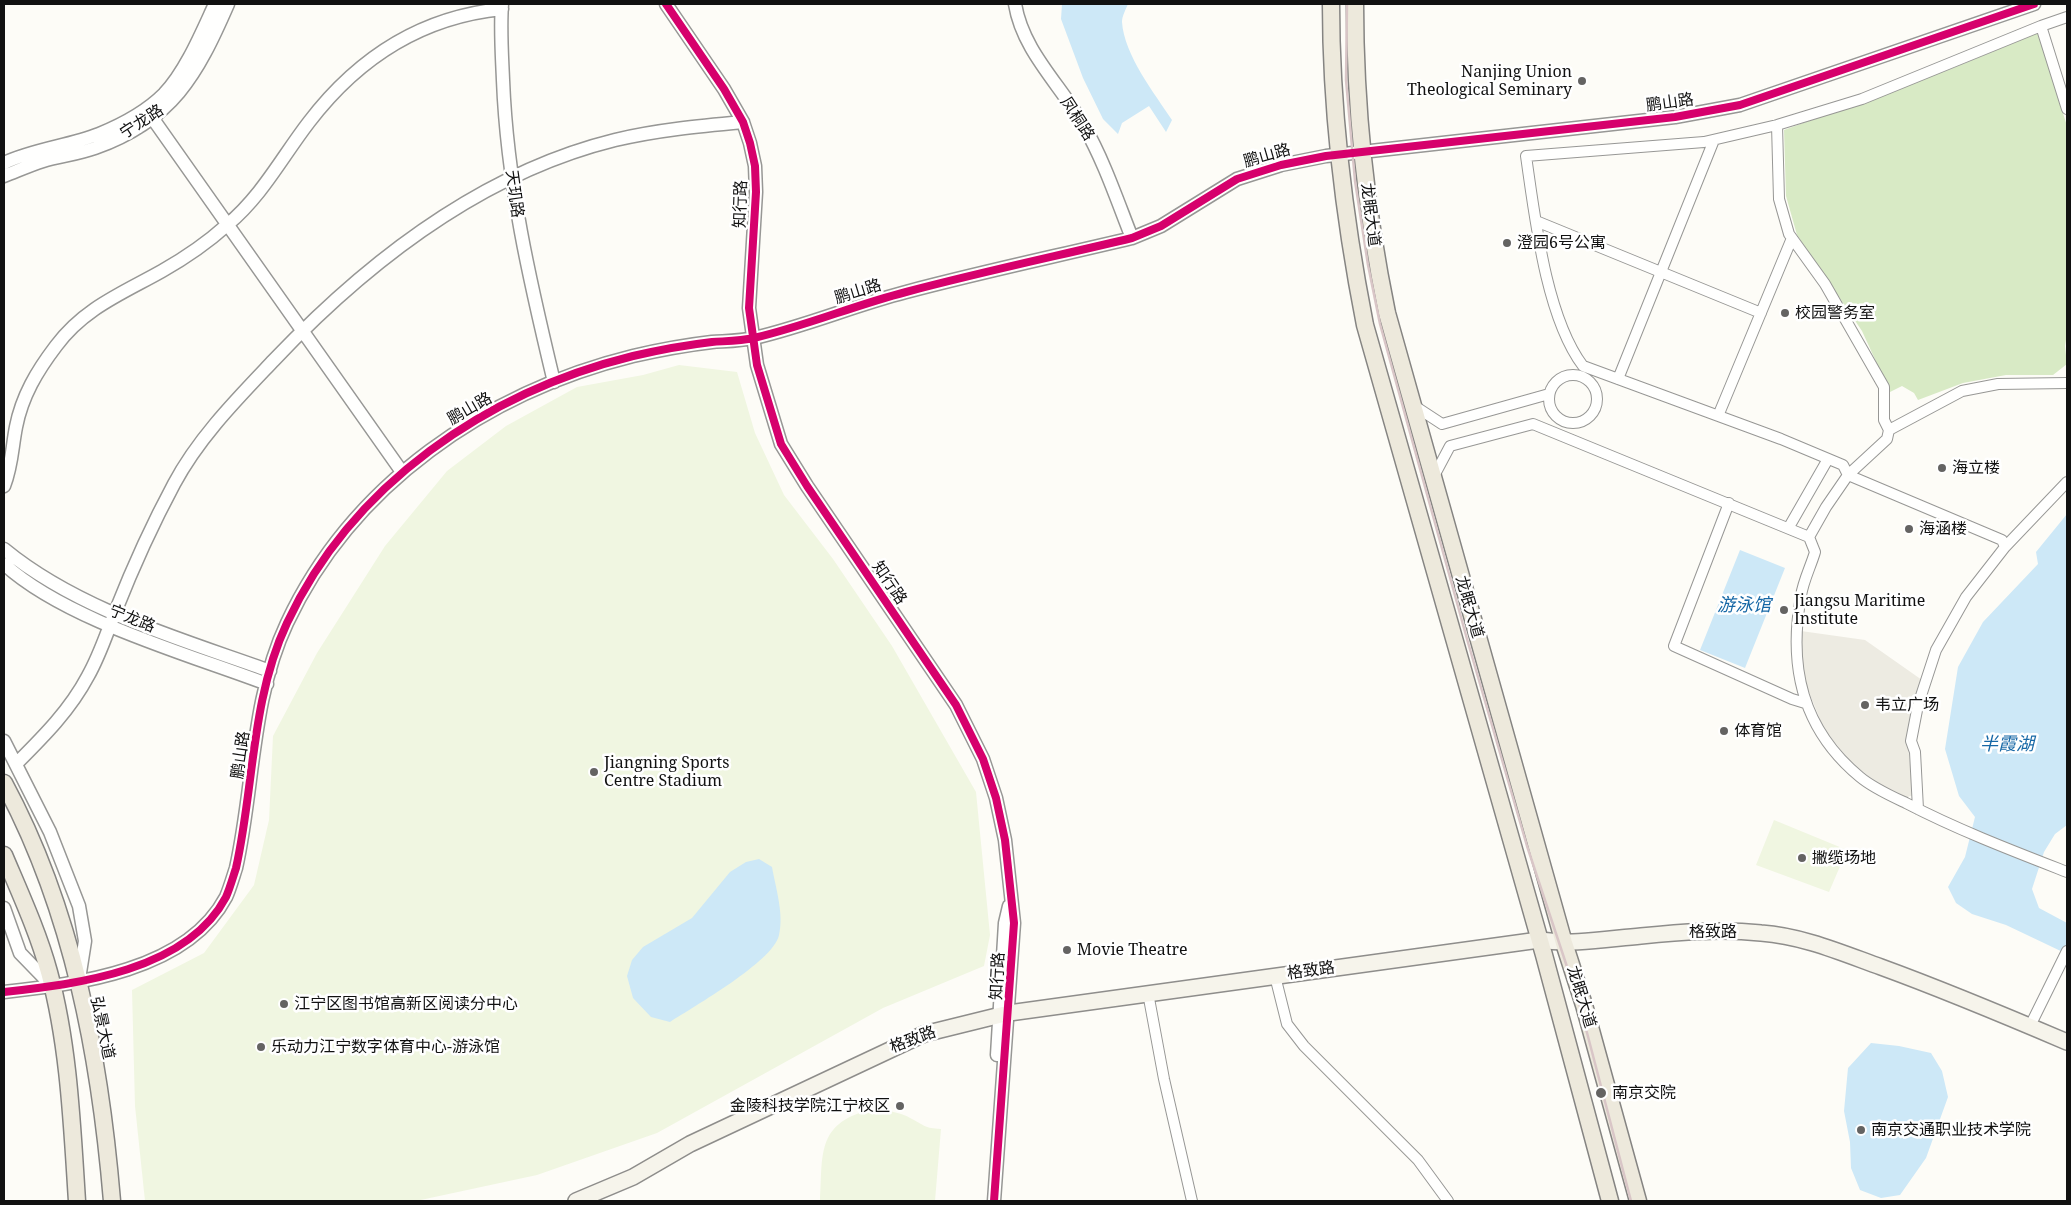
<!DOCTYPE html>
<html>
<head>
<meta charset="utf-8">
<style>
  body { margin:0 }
  #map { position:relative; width:2071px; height:1205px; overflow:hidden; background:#fdfcf7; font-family:"Noto Serif",serif }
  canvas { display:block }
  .frame { position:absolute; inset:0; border:5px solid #111; pointer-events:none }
</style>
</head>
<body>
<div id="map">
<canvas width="2071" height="1205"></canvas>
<div class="frame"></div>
</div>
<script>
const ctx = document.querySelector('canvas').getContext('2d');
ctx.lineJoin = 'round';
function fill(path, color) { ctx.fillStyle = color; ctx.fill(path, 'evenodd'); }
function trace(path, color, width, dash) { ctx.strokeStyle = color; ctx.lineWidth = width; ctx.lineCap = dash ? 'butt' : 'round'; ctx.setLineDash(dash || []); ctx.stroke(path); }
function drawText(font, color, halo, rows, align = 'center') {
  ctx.font = font + ' "Noto Serif","Noto Sans SC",serif'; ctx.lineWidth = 5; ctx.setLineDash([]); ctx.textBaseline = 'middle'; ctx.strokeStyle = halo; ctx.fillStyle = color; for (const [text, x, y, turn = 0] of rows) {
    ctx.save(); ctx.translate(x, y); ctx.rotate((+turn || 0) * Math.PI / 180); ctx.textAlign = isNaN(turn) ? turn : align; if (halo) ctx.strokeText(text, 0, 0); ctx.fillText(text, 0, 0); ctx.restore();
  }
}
fill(new Path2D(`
  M2038,33L2067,126V333L2065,346L2067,364L2053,375H2006L1963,383L1918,400L1914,393L1902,386L1890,392L1862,331L1797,235L1786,196L1784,130L1948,70Z`), '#d8eac5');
fill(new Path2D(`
  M679,365L737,372L755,433L784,495L833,559L892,646L976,792L990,935L984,966L883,1008L657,1133L537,1175L416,1201H145L135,1106L132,990L204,953L254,885L269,820L273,736L317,653L385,546L447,471L506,426L577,387L643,375Z
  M1774,820L1847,850L1829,892L1756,865Z
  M869,1110C884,1110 899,1111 912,1119C926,1126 924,1128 941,1129L935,1201H820C823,1155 816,1124 869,1110Z`), '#f0f6e1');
fill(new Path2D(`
  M1801,631L1865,640L1922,680L1907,735L1913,795L1905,798L1879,785L1849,760L1824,729L1802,675Z`), '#edebe2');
fill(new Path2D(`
  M1062,4H1128C1126,9 1122,16 1122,22C1124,55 1155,94 1172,120L1166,132L1149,106L1122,123L1118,134L1103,119L1083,78L1061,19Z
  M2067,514V825L2055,834L2044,852L2032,889L2039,908L2067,923V954L2006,925L1972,914L1956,903L1948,887L1965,857L1975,817L1959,796L1945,749L1958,667L1983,622L2038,564L2036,552Z
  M1740,550L1785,568L1745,668L1700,650Z
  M759,859L772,867C776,889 784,914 779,935C774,961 693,1007 670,1022L651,1017L633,998L627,976L632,960L643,947L692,918L730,872L746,862Z
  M1871,1043L1899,1046L1931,1053L1942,1071L1948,1097L1926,1158L1900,1195L1881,1198L1860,1190L1851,1168L1850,1142L1844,1111L1848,1068Z`), '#cde8f7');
const minor = new Path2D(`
  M2067,17L2041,26L2067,109
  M2041,26L1862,99L1777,125L1704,142L1526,156C1535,218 1546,317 1583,366L1781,439L1843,465L1848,475L1887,439L1889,430L1962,391L1998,384L2067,383
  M1777,125L1779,199L1789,234L1825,284L1884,387V420L1889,430
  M1536,221L1761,313
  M1549 399a24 24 0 1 1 48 0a24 24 0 1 1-48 0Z
  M1618,379L1714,140
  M1413,405L1442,424L1549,394
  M1718,416L1792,238
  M1433,478L1450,446L1533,424L1809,537
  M1729,503L1674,646L1792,699L1805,703
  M1789,527L1828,459
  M2005,547L2002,540L1848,475L1826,507L1809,537L1815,552C1811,566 1803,581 1801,596C1788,667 1802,729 1860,777C1873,788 1891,796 1906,803C1958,830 2013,851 2067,872
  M1918,809L1915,752L1911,741L1918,705L1936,650L1966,597L2005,547L2067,482
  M1275,976L1287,1024L1304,1046L1418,1160L1448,1201
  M1148,993L1164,1079L1192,1201
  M2030,1026L2067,951`);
const tertiary = new Path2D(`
  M502,4C500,29 502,55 503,80C507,183 530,282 554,382
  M666,4L724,89L743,122L750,143L755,166L756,192L749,308L757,365L781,444L807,486L956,705L983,759L996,798L1005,840L1014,923L994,1201
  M1015,4C1023,52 1061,85 1084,126C1104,161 1117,200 1132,238
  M146,109L402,472
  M4,163C34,149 68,146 99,134C121,125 147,111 164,94C186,71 202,32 215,4
  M4,176C17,171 30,165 43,161C60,156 79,154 95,148C173,120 197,75 228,4
  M4,486C12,466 12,447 16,427C22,396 37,371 56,346C84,308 123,293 162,271C185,258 208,242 227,225C262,196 282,157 309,122C358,58 421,17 502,9
  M4,549C78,610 181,639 270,671
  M4,564C65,620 188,654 267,684
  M4,741L50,832L79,906L85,941L79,979
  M17,763C44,736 70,710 88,676C100,655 107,632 116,610C133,567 152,525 174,484C199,437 238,398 274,360C367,262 481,173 615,140C657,130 700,126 743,122
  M4,908L20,953L52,986
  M4,992C77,984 187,971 226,897C230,888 233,877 236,868C254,788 251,699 287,623C352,484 487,392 633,356C659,350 686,345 712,342C726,341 740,341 754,338C806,326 855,305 906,292C981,272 1057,256 1132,238L1161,226L1237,179L1281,165L1326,156L1675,117L1740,105L2034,4
  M997,1055L1005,923L1009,906`);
const secondary = new Path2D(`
  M576,1201L633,1177L690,1144L924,1034L1009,1013L1539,940C1573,945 1606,939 1641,936C1681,932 1721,929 1761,933C1803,936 1842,953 1881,967C1944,990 2006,1016 2067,1042`);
const primary = new Path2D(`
  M1331,4C1331,113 1344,218 1365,325L1544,955L1610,1201
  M1355,4C1355,108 1366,211 1387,313L1564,943L1584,1005L1638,1201
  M4,783C73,911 100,1058 112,1201
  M4,855C20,893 38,932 49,972C69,1046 72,1125 77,1201`);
trace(minor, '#979795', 12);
trace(tertiary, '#979795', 15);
trace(secondary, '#8e8d8b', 18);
trace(primary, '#858482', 19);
trace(minor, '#fffffe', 10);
trace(tertiary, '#fffffe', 12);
trace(secondary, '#f6f4eb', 15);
trace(primary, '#ede9dc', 16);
trace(new Path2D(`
  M1347,4L1346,80L1355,181L1368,265L1380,324L1467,639L1527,846L1580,1006L1631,1201`), '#d9c6c7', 2.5);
trace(new Path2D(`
  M666,4L724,89L743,122L750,143L755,166L756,192L749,308L757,365L781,444L807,486L956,705L983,759L996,798L1005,840L1014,923L994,1201
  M4,992C77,984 187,971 226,897C230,888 233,877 236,868C254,788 251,699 287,623C352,484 487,392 633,356C659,350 686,345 712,342C726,341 740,341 754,338C806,326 855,305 906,292C981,272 1057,256 1132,238L1161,226L1237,179L1281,165L1326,156L1675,117L1740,105L2034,4`), '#d6006c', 8);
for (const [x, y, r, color] of [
  [1582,81,5,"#646362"],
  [1507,243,5,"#646362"],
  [1785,313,5,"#646362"],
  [1942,468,5,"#646362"],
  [1909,529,5,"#646362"],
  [1784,610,5,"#646362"],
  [1865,705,5,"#646362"],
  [1724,731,5,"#646362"],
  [594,772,5,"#646362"],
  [1802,858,5,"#646362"],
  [1067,950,5,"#646362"],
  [284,1004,5,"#646362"],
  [261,1047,5,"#646362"],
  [1601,1093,6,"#646362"],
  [900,1106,5,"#646362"],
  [1861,1130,5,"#646362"]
]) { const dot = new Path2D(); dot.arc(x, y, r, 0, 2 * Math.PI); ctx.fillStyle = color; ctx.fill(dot); trace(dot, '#fff', 2); }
drawText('16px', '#111', '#fff', [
  ["Nanjing Union",1572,72,"right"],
  ["Theological Seminary",1572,90,"right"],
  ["澄园6号公寓",1517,243],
  ["校园警务室",1795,313],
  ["海立楼",1952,468],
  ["海涵楼",1919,529],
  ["Jiangsu Maritime",1794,601],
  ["Institute",1794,619],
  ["韦立广场",1875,705],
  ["体育馆",1734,731],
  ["Jiangning Sports",604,763],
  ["Centre Stadium",604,781],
  ["撇缆场地",1812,858],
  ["Movie Theatre",1077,950],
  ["江宁区图书馆高新区阅读分中心",294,1004],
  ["乐动力江宁数字体育中心-游泳馆",271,1047],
  ["南京交院",1612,1093],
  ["金陵科技学院江宁校区",890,1106,"right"],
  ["南京交通职业技术学院",1871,1130]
], 'left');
drawText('16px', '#111', '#fff', [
  ["鹏山路",1670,103,-8],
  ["凤桐路",1077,119,57],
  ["宁龙路",142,122,-33],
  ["鹏山路",1267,156,-16],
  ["天玑路",514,194,82],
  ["知行路",741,204,-88],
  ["龙眠大道",1370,215,83],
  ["鹏山路",858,292,-17],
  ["鹏山路",470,409,-30],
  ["知行路",889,583,56],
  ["龙眠大道",1469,607,74],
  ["宁龙路",132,619,22],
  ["鹏山路",241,755,-82],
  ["格致路",1713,932],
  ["格致路",1311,971,-8],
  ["知行路",998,976,-87],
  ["龙眠大道",1581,997,73],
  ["弘景大道",102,1028,78],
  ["格致路",913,1040,-21]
]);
drawText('italic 18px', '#1768a6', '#fff', [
  ["游泳馆",1744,606],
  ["半霞湖",2007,745]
]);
</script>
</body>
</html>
